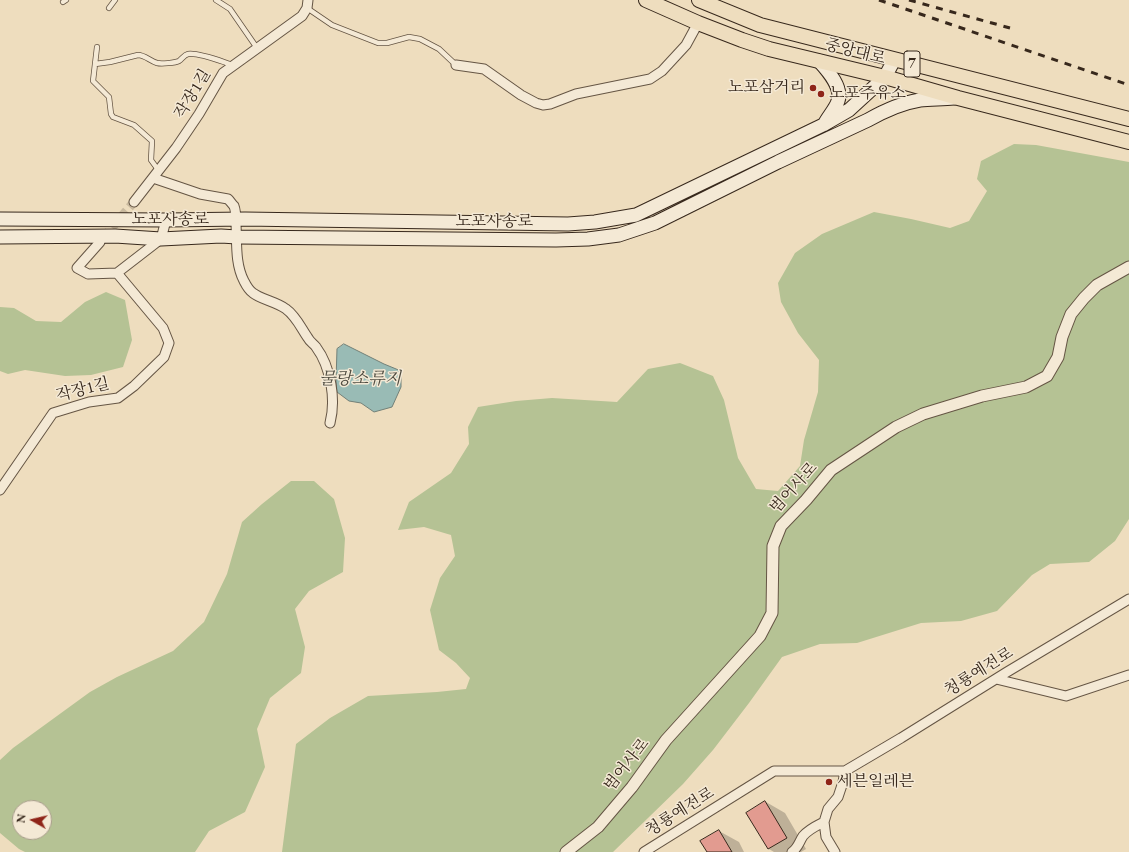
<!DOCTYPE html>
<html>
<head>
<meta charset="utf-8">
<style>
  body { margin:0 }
  #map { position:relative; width:1129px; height:852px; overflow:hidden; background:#eeddbe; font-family:"EB Garamond",serif }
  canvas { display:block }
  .north { position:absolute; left:12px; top:800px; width:40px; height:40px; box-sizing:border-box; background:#f4e9d5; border:1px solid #a89c8b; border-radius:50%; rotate:278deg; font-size:11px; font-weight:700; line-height:16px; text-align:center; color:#37281c }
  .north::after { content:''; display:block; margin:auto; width:14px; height:18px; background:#8f2418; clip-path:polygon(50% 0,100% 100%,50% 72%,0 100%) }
</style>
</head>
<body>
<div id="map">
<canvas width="1129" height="852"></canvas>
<div class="north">N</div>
</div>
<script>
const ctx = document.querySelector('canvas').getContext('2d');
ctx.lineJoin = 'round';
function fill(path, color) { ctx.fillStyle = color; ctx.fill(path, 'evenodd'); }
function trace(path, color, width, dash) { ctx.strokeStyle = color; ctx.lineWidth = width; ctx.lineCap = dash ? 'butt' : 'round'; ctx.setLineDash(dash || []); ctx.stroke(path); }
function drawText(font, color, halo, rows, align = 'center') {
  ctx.font = font + ' "EB Garamond","Noto Serif KR",serif'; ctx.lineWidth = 3; ctx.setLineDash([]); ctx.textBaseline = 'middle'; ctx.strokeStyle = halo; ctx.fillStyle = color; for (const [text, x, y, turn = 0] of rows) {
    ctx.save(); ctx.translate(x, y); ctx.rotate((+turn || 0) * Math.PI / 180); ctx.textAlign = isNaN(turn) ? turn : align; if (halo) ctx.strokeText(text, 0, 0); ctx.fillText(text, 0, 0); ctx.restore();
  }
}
fill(new Path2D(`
  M1014,144L1036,145L1129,162V519L1115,541L1089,562L1050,564L1032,575L997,611L961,621L921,623L857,643L820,644L782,657L749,703L713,750L683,784L613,852H282L296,744L330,718L368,696L437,692L466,689L470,678L456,663L439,650L430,610L440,578L455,556L451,535L424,527L398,530L409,502L451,473L469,444L468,427L478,407L516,401L552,398L617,402L648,369L680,363L713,376L724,400L738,458L756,489L778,491L800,466L804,440L818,392L819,360L798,333L781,302L778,283L795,253L822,234L874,212L911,219L950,228L969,221L987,191L977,179L981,161Z
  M106,292L125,300L132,340L123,367L91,375L65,376L25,370L8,374L0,371V307L14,308L36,321L61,322L85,302Z
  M291,481H314L334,499L345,538L343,572L309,591L295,609L305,647L301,673L270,698L257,729L265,767L245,812L209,831L195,852H25L19,849L0,833V760L13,748L90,692L117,677L173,651L204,622L227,574L242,522L262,504ZM20,808H44V832H20Z`), '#b5c294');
const water = new Path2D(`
  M344,344L384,364L401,371V387L392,407L374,412L361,403L349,401L337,392L336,381L337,349Z`);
fill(water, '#99bbb5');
trace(water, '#728078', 1);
fill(new Path2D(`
  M766,802L785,813L806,849L801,852H774L769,849L748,813Z
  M719,831L739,842L744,852H708Z`), '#0003');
const building = new Path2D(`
  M765,801L787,838L768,849L746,813Z
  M719,830L732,852H707L700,841Z`);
fill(building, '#e29b90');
trace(building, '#37281c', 1);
trace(new Path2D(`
  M103,238L134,202`), '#c9b99e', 9, [9, 4.5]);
const service = new Path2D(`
  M216,0L230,9L257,48
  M63,2L66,0
  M109,8L115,0
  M307,8L332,25L378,43H387L409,37L420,39L439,49L456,65
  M97,47L93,81L109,97L111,114L113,117L134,125L152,141L151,160L159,171
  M95,64L110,62L138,55C145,55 150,61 157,63C161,64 175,63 179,61C182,59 184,55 188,54C198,52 223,62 233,65`);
const minor = new Path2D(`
  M456,65L484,69L521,95L536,103L543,105L550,104L576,94L650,79L662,71L686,45L698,23
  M153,178L200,194L228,199C230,201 232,204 234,206C236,211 236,219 236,224C237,243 235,264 244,281C246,285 250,291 253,293C260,299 277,302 286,309C296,316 301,328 308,338C310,342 314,344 316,347C331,367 336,400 330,423
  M134,202L176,148L199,114L223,73L302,16L307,8L308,0
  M100,242L77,268L88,274L117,273
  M117,273L161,239L166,220
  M0,490L53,413L89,402L118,398L134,386L164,357L169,343L163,328L117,273
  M996,679L1066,696L1129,675
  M644,852L774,771H845L901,738L1007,672L1129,599
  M792,852C798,848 799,842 803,836C809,829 816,826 824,822
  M835,852L826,837L824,822L828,809L838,797L843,782L845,771`);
const tertiary = new Path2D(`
  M566,852L598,827L632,787L666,740L760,636L772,613L773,546L781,526L806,500L831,470L896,427L923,414L982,396L1026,387L1047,376L1058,357L1062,337L1071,314L1084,298L1097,285L1129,267`);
const secondary = new Path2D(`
  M819,61C827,70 843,87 838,101C836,108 828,117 825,123
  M0,219L166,220L245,219L568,224L595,222L636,215L823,125L849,110L885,77L894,60
  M0,237L115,236L161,239L221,236L237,237L556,240L588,239L619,235L655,223L778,162L868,120C884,111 901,103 920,100C931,99 943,99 954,98`);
const primary = new Path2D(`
  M646,0L698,23L742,40L769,49L885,77L958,98L1129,142
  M699,0L760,25L1129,119`);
trace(service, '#655544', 6);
trace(minor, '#655544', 11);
trace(tertiary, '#655544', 13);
trace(secondary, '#37281c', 15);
trace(primary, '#37281c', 16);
trace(service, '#f4e9d5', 4.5);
trace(minor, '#f4e9d5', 9);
trace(tertiary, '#f4e9d5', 11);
trace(secondary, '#f4e9d5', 13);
trace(primary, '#eeddbe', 14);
trace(new Path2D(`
  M879,0L1129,85
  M909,0L1010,28`), '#37281c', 3, [7, 7]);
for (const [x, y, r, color] of [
  [813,88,4,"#8f2418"],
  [821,94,4,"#8f2418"],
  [829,782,4,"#8f2418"]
]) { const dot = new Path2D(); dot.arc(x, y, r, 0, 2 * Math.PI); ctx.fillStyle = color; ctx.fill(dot); trace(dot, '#f4e9d5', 1.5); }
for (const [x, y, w] of [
  [912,64,16]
]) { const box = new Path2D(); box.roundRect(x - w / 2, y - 13, w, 26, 3); ctx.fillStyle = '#f4e9d5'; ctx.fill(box); trace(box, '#37281c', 1); }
drawText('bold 15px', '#37281c', null, [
  ["7",912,64]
]);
drawText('16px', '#37281c', '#f4e9d5', [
  ["중앙대로",855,52,14],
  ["작장1길",193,94,-59],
  ["노포사송로",170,220],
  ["노포사송로",494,222],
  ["작장1길",83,390,-14],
  ["범어사로",794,488,-48],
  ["청룡예전로",979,672,-32],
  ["범어사로",627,765,-52],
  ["청룡예전로",680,812,-32]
]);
drawText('16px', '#37281c', '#f4e9d5', [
  ["노포삼거리",805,88,"right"],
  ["노포주유소",829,94],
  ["세븐일레븐",837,782]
], 'left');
drawText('italic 17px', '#504d42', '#f4e9d5', [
  ["물랑소류지",360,379]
]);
</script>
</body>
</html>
